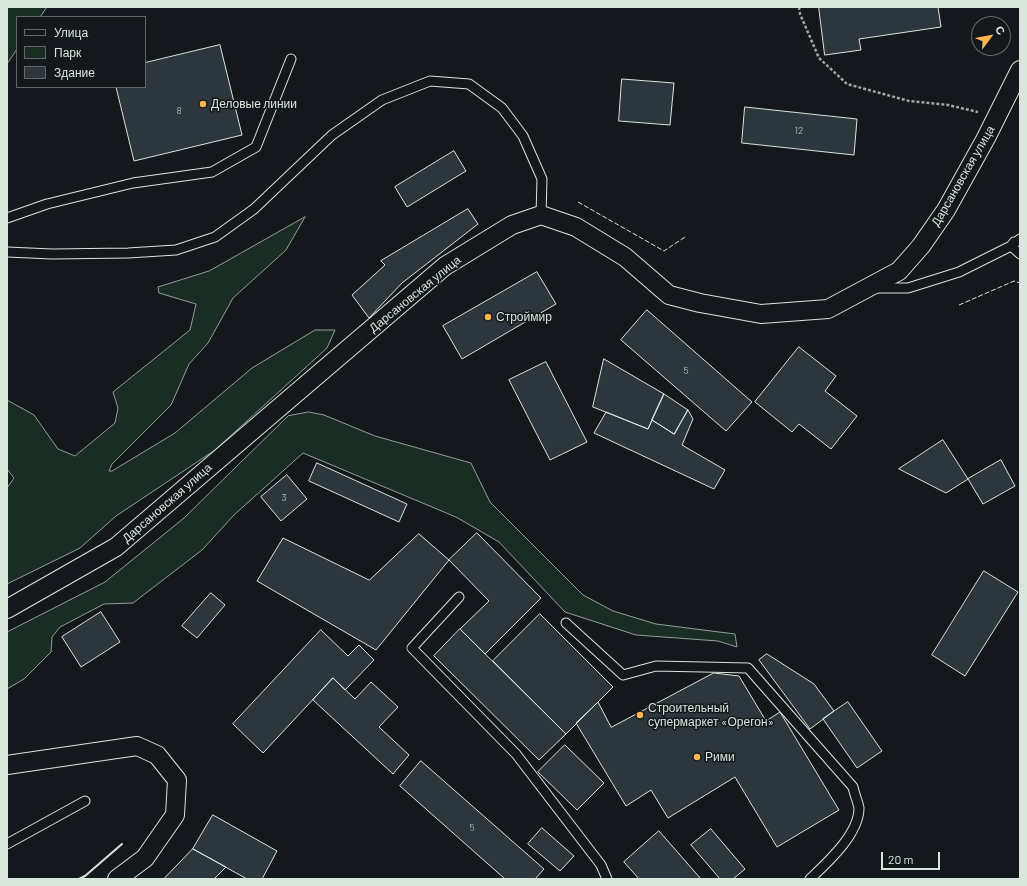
<!DOCTYPE html>
<html>
<head>
<meta charset="utf-8">
<style>
  body { margin:0 }
  #map { position:relative; width:1027px; height:886px; overflow:hidden; background:#14181c; font-family:Barlow,sans-serif }
  canvas { display:block }
  .frame { position:absolute; inset:0; border:8px solid #d8e6dc; pointer-events:none }
  .legend { position:absolute; left:16px; top:16px; width:130px; height:72px; box-sizing:border-box; background:#14181c; border:1px solid #626a69; margin:0; padding:5px 7px; list-style:none; font-size:12px; color:#d8e6dc }
  .legend li { display:flex; align-items:center; gap:8px; height:20px }
  .legend b { width:20px; border:1px solid #626a69 }
  .north { position:absolute; left:971px; top:16px; width:40px; height:40px; box-sizing:border-box; background:#14181c; border:1px solid #626a69; border-radius:50%; rotate:58deg; font-size:11px; font-weight:700; line-height:16px; text-align:center; color:#d8e6dc }
  .north::after { content:''; display:block; margin:auto; width:14px; height:18px; background:#ffb74d; clip-path:polygon(50% 0,100% 100%,50% 72%,0 100%) }
  .scale { position:absolute; left:881px; top:852px; width:59px; height:18px; box-sizing:border-box; border:2px solid #d8e6dc; border-top:0; padding-left:5px; font-size:12px; line-height:14px; white-space:nowrap; color:#d8e6dc; -webkit-text-stroke:3px #14181c; paint-order:stroke }
</style>
</head>
<body>
<div id="map">
<canvas width="1027" height="886"></canvas>
<div class="frame"></div>
<ul class="legend">
<li><b style="height:5px;background:#14181c"></b>Улица</li>
<li><b style="height:11px;background:#1a2d24"></b>Парк</li>
<li><b style="height:11px;background:#2c363c"></b>Здание</li>
</ul>
<div class="north">С</div>
<div class="scale">20 m</div>
</div>
<script>
const ctx = document.querySelector('canvas').getContext('2d');
ctx.lineJoin = 'round';
function fill(path, color) { ctx.fillStyle = color; ctx.fill(path, 'evenodd'); }
function trace(path, color, width, dash) { ctx.strokeStyle = color; ctx.lineWidth = width; ctx.lineCap = dash ? 'butt' : 'round'; ctx.setLineDash(dash || []); ctx.stroke(path); }
function drawText(font, color, halo, rows, align = 'center') {
  ctx.font = font + ' Barlow,sans-serif'; ctx.lineWidth = 3; ctx.setLineDash([]); ctx.textBaseline = 'middle'; ctx.strokeStyle = halo; ctx.fillStyle = color; for (const [text, x, y, turn = 0] of rows) {
    ctx.save(); ctx.translate(x, y); ctx.rotate((+turn || 0) * Math.PI / 180); ctx.textAlign = isNaN(turn) ? turn : align; if (halo) ctx.strokeText(text, 0, 0); ctx.fillText(text, 0, 0); ctx.restore();
  }
}
const green = new Path2D(`
  M7,7H47L40,17H17V49L7,64Z
  M305,217L286,250L233,298L208,343L189,364L171,405L112,464L109,471H112L175,433L252,368L315,330H335L327,348L215,450L116,516L80,548L7,584V488L14,478L7,469V400L34,415L58,449L75,456L115,423L118,408L113,392L190,330L196,304L159,293L158,287L209,271Z
  M309,412L324,415L375,436L471,463L490,502L583,595L613,611L656,624L735,634L737,647L718,641L636,635L565,612L499,542L456,517L303,453L234,515L202,550L133,603L104,604L60,627L52,637L51,652L24,679L7,689V632L105,582L184,518L288,416Z`);
fill(green, '#1a2d24');
trace(green, '#939e99', 1);
const building = new Path2D(`
  M819,7H938L941,27L859,39L861,50L825,55Z
  M220,45L242,135L134,161L116,87H145V63Z
  M622,79L674,83L670,125L619,121Z
  M745,107L857,119L854,155L742,143Z
  M454,151L466,171L407,207L395,187Z
  M468,209L478,224L402,283L369,318L352,295L385,265L381,261Z
  M537,272L556,304L462,359L443,326Z
  M647,310L752,402L726,431L621,340Z
  M799,347L836,376L825,391L857,416L831,449L799,424L792,432L755,402Z
  M604,359L664,394L648,429L593,407Z
  M546,362L587,442L550,460L509,380Z
  M664,394L688,410L674,434L652,420Z
  M688,410L693,419L682,445L725,470L714,489L594,433L606,412L648,429L652,420L674,434Z
  M943,440L968,479L946,493L899,469Z
  M1001,460L1015,486L983,504L968,479Z
  M317,463L407,504L399,522L309,481Z
  M287,475L307,499L281,521L261,497Z
  M477,533L541,598L485,654L460,629L489,601L449,560Z
  M419,534L449,560L376,650L257,581L283,538L369,580Z
  M984,571L1018,592L965,676L932,655Z
  M211,593L225,605L197,638L182,626Z
  M101,612L120,642L81,667L62,637Z
  M540,614L613,687L566,734L493,661Z
  M460,629L566,734L539,760L434,656Z
  M321,630L348,656L359,645L374,660L345,690L333,678L263,753L233,724Z
  M767,654L814,684L834,711L810,729L759,660Z
  M714,673L739,676L766,721L780,712L839,810L777,847L735,777L668,818L651,790L626,806L576,723L598,702L611,727Z
  M333,678L355,699L371,682L398,707L379,727L409,755L393,774L313,700Z
  M848,702L882,751L857,768L823,719Z
  M565,745L604,783L577,810L538,772Z
  M421,761L544,869L535,879H505L400,786Z
  M213,815L277,851L262,879H247L193,849Z
  M542,828L574,856L560,871L528,844Z
  M711,829L745,869L733,879H720L691,845Z
  M659,831L701,879H639L624,862Z
  M193,849L226,867L214,879H164Z`);
fill(building, '#2c363c');
trace(building, '#d8e6dc', 1);
const lane = new Path2D(`
  M7,218L47,204L133,183L212,172L256,147L291,59
  M1014,242L1011,246L1020,254
  M7,252L52,254L128,253L176,250L215,237L254,209L332,135L382,100L430,81L469,84L502,108L523,136L542,179L541,215
  M876,288H908L959,272L1011,246L1020,239
  M459,597L412,648L516,754L601,865L607,879
  M566,623L623,675L656,666L748,668L853,787C854,793 858,802 859,808C859,834 828,862 810,879
  M7,844L85,801`);
const street = new Path2D(`
  M7,609L116,547L445,266L512,225L541,215L576,227L625,257L669,295L700,303L761,314L828,309L899,271L921,246L946,210L986,138L1020,70
  M7,765L137,746L157,755L177,780L175,815L145,858L117,879`);
trace(lane, '#d8e6dc', 11);
trace(street, '#d8e6dc', 20);
trace(new Path2D(`
  M799,7L800,14L819,58L847,84L909,101L948,105L978,112`), '#9da8a2', 2.5, [3, 2]);
trace(lane, '#14181c', 9);
trace(street, '#14181c', 18);
trace(new Path2D(`
  M578,202L664,251L685,237
  M959,305L1014,281L1020,283`), '#d8e6dc', 1, [5, 2]);
trace(new Path2D(`
  M79,879L85,876L122,844`), '#d8e6dc', 2);
for (const [x, y, r, color] of [
  [203,104,4,"#ffb74d"],
  [488,317,4,"#ffb74d"],
  [640,715,4,"#ffb74d"],
  [697,757,4,"#ffb74d"]
]) { const dot = new Path2D(); dot.arc(x, y, r, 0, 2 * Math.PI); ctx.fillStyle = color; ctx.fill(dot); trace(dot, '#14181c', 1.5); }
drawText('10px', '#adbab4', null, [
  ["8",179,111],
  ["12",799,131],
  ["5",686,371],
  ["3",284,498],
  ["5",472,828]
]);
drawText('12px', '#d8e6dc', '#14181c', [
  ["Деловые линии",211,104],
  ["Строймир",496,317],
  ["Строительный",648,708],
  ["супермаркет «Орегон»",648,722],
  ["Рими",705,757]
], 'left');
drawText('12px', '#d8e6dc', '#14181c', [
  ["Дарсановская улица",963,176,-60],
  ["Дарсановская улица",415,294,-39],
  ["Дарсановская улица",167,503,-41]
]);
</script>
</body>
</html>
